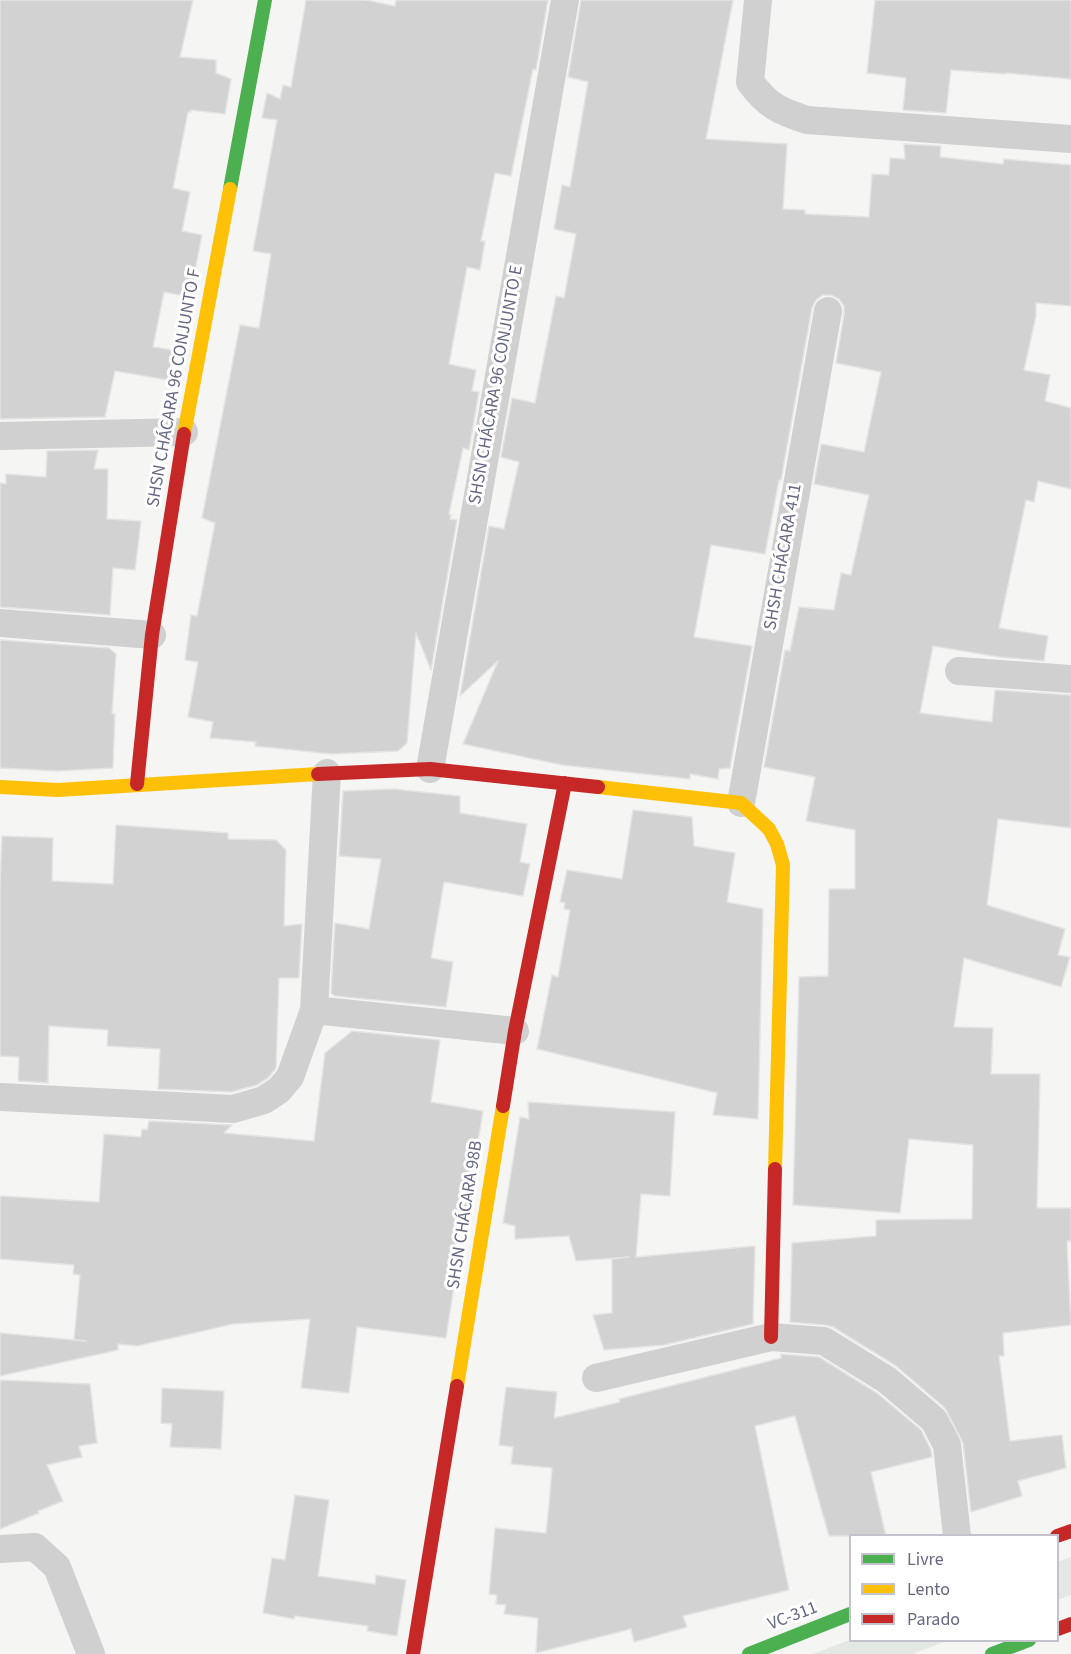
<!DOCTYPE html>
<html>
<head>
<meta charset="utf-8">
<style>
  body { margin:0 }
  #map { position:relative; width:1071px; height:1654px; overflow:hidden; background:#f5f5f4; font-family:"Source Sans 3",sans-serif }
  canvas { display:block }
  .legend { position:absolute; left:849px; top:1534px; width:210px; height:108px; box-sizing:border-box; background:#fff; border:2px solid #c2c3cd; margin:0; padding:8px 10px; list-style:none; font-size:18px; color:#666883 }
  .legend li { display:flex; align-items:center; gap:12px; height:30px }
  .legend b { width:30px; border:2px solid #c2c3cd }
</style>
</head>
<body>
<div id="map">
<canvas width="1071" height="1654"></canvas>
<ul class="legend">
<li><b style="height:8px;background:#4caf50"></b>Livre</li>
<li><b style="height:8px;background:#ffc107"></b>Lento</li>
<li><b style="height:8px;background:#c62828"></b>Parado</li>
</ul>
</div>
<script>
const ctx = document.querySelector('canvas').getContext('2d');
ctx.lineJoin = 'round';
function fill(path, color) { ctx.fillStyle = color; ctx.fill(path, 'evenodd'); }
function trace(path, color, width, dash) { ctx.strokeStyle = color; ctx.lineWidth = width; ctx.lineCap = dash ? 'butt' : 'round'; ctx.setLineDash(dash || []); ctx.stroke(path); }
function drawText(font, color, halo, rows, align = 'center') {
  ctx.font = font + ' "Source Sans 3",sans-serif'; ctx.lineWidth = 6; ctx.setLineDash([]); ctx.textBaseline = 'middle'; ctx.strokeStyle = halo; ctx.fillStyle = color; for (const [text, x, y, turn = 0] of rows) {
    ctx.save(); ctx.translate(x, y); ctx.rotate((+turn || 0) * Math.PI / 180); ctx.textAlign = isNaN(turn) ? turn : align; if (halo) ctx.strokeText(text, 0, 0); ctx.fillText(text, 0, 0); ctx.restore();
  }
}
fill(new Path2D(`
  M1071,1557V1595L1058,1600V1562Z
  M850,1640L947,1641L912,1654H812Z`), '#e3e8e4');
const building = new Path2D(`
  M0,0H193L180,57L216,60V73L231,79L225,114L191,110V112H188L173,188L190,192L182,231L202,235L190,297L164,292L153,347L174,350L168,380L115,371L105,417L0,419Z
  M306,0H366L395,6L396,0H548L536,70L533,69L511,176L495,173L481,241H485L480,270L467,267L449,364L476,370L472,391L479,392L469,450L463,448L449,514L451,515L450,519L457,520L431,670L416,633L407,743L398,751L331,754L255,746L256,742L210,738L213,722L188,717L198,662L185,660L191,615L197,616L215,523L202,518L240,325L259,328L271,254L253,251L277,120L262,118L267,93L280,99L283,85L291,87Z
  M581,0H733L706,139L787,144L783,209L805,210V214L869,217L872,174L889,175L890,158L905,159L904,144L941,146L940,157L1003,164L1004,159L1071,165V306L1036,303V316L1024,370L1050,375L1045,401L1071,408V489L1038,481L1034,502L1026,500L999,628L1048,636L1044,661L999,657L933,646L920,713L992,722L995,690L1071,695V828L998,819L987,905L1065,929L1058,955L1070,957L1061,987L964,958L954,1027L993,1028L991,1074H1040L1037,1208H1071V1241H1067L1071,1325L1003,1333L1004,1356H999L1010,1441L1062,1435L1066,1468L1018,1481L1022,1496L971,1512L963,1443L945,1408L896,1366L833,1327L825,1325L790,1322L792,1243L876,1236V1220L972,1219L973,1145L909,1139L900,1213L793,1205L799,977L828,976L829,889H855V830L806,821L815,777L764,767L785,650L790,651L799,607L834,610L841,573L851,575L869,495L814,484L821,444L864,452L881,372L836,363L844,314V306L839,299L831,295H823L816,300L812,308L781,480H779L765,554L711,545L694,637L752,646L730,768L719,769L718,779L690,774V779L562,765L463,744L498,661L460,696L489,526L504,529L519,462L501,457L512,398L535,403L556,296L564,298L576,234L554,229L562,185L570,187L588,82L568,77Z
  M875,0H1071V79L1006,73V74L951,70L946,113L903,110L906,78L867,73Z
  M98,450L94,469H108L107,519L141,521L135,570L113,568L110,615L0,607V483L6,484V474L46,477L47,451Z
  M0,640L109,648L116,654L112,714H115L113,768L58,771L0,768Z
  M393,789L460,796V813L527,824L520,862L530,864L523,896L444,882L431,958L453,962L446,1007L335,996L331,993L335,923L369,929L381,859L339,856L343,791Z
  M633,810L692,817L694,846L735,853L727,902L763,909L758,1119L713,1115L717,1093L537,1049L552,975L558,977L570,910L564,909L565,903L560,902L567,870L622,879Z
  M116,825L228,833V839L276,840L286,850L284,926L302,924L299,978H279L276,1068L268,1078L257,1085L231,1092L158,1089L160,1049L107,1046L108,1030L49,1026L48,1083L18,1081L19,1057L0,1056V883L2,836L53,838L52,881L113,884Z
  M352,1031L440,1040L431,1102L483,1111L466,1215L461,1214L452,1272L456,1273L446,1338L357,1327L349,1393L301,1388L310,1319L233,1324L137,1346L118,1344V1350L0,1376V1333L86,1341L74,1340L80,1275L73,1274L74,1265L0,1259V1196L99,1202L104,1134L141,1137L142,1129L147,1130L149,1121L232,1125L224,1133L314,1141L325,1053Z
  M528,1102L675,1112L670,1196L641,1194L636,1257L755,1246L753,1324L664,1345L604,1350L593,1315L612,1313V1259L629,1257L576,1261L569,1236L515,1239V1226L503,1223L520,1117L529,1119Z
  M781,1354L819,1357L877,1393L921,1430L931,1450L932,1457L871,1472L886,1536H829L795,1416L755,1426L789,1590L683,1616L687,1627L634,1642L631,1629L536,1653L538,1618L504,1614L506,1605L496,1604L497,1595L489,1594L495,1528L546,1533L549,1505L552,1468L511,1464L513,1447L499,1445L506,1387L557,1392L554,1418L620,1402L619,1399L781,1358Z
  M0,1380L90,1384L97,1443L79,1446L82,1457L47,1465L63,1501L38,1511L39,1513L0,1529Z
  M162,1388L224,1391L221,1449L170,1447L172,1424L161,1423Z
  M295,1495L329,1500L318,1576L375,1584L376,1575L406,1580L397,1636L367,1631L368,1626L295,1616L294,1619L263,1613L272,1558L285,1560Z`);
fill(building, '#d2d2d3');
trace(building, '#e4e4e4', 1.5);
trace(new Path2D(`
  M758,0L750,82C768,106 779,111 807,120L1071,139
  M0,436L184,432
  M0,623L152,635
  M959,671L1071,679
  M430,769L565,0
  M741,803L828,311
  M314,1010L515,1031
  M0,1097L233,1109L264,1100L279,1090L290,1077L314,1010L327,773
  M596,1378L771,1337L824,1341L887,1380L934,1420L947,1445L957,1536
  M0,1549L35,1547L57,1567L91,1654`), '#d0d0d1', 28);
trace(new Path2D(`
  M230,189L265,0
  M749,1654L850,1614
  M992,1654L1029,1640`), '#4caf50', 14);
trace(new Path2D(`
  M184,434L230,189
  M0,787L58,790L318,774
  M598,787L741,803L769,829L777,844L783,865L775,1169
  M457,1386L503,1106`), '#ffc107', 14);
trace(new Path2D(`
  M318,774L430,769L598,787
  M137,784L152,635L184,434
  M503,1106L515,1031L565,783
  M771,1337L775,1169
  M1057,1536L1071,1531
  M1058,1629L1071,1624
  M413,1654L457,1386`), '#c62828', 14);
drawText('18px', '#666883', '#fff', [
  ["SHSN CHÁCARA 96 CONJUNTO E",497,385,-80],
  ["SHSN CHÁCARA 96 CONJUNTO F",175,388,-80],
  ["SHSH CHÁCARA 411",784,557,-80],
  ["SHSN CHÁCARA 98B",466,1215,-81],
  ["VC-311",793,1617,-21]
]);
</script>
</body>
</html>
